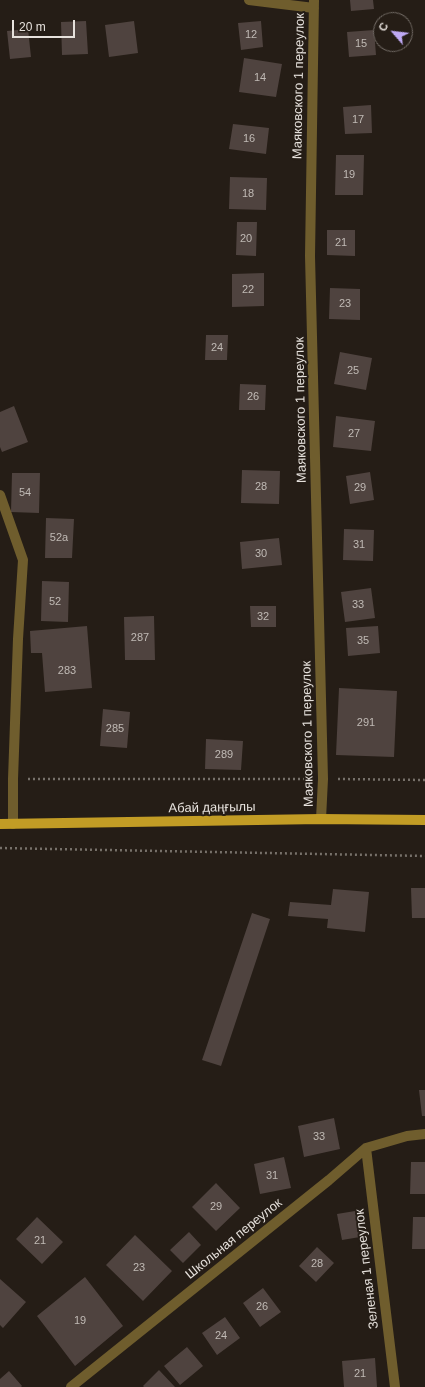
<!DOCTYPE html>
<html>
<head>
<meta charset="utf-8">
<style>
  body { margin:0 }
  #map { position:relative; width:425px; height:1387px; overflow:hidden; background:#251d16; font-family:Helvetica,sans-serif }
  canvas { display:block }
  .north { position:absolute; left:373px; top:12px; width:40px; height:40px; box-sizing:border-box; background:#251d16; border:1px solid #726b65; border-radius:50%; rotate:298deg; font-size:11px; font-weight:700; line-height:16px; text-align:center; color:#e6e1dc }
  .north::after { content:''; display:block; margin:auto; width:14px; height:18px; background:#bfa9f4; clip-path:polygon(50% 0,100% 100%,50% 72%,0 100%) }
  .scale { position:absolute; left:12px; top:20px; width:63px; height:18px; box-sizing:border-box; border:2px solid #e6e1dc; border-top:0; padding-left:5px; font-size:12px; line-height:14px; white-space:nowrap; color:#e6e1dc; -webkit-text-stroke:3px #251d16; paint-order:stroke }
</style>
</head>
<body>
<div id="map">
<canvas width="425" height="1387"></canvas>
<div class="north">С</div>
<div class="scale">20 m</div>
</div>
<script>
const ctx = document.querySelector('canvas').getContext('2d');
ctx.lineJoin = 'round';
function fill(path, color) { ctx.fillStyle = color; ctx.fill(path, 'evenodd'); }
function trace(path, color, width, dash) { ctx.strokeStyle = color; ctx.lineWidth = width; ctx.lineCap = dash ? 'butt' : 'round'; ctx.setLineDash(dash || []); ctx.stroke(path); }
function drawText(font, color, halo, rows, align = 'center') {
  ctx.font = font + ' Helvetica,sans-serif'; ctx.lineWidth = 4; ctx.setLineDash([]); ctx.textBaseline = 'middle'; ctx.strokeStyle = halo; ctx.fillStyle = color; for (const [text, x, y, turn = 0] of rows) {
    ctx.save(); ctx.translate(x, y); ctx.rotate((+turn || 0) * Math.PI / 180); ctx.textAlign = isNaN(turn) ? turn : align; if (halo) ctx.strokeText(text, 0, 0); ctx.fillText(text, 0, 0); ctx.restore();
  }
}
fill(new Path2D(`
  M350,0H373L374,9L351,11Z
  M86,21L88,54L62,55L61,22Z
  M134,21L138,53L109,57L105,25Z
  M261,21L263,47L241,50L238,23Z
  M28,29L31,57L10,59L7,31Z
  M374,30L376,55L349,57L347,32Z
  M244,58L282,64L276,97L239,92Z
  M371,105L372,133L345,134L343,107Z
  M233,124L269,128L266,154L229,149Z
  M336,155H364L363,195H335Z
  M230,177L267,178L266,210L229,209Z
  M237,222H257L256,256L236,255Z
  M327,230H355V256L327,255Z
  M264,273V306L232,307V274Z
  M330,288L360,289V320L329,319Z
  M206,335H228L227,360H205Z
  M340,352L372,358L366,390L334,384Z
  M240,384L266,385L265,410H239Z
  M14,406L28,442L2,452L0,447V412Z
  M336,416L375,421L371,451L333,447Z
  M242,470L280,471L279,504L241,503Z
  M370,472L374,500L350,504L346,476Z
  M12,473H40L39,513L11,512Z
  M46,518L74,519L72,558H45Z
  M344,529L374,530L373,561L343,560Z
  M279,538L282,565L242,569L240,542Z
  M42,581L69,582L68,622L41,621Z
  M371,588L375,618L345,622L341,592Z
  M250,606H276V627H251Z
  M154,616L155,660H125L124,617Z
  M87,626L92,688L45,692L42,653H31L30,631Z
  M378,626L380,653L348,656L346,628Z
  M339,688L397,691L394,757L336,755Z
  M103,709L130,712L127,748L100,746Z
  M206,739L243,741L241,770L205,769Z
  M411,888H425V918H412Z
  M333,889L369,892L365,932L327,928L328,919L288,916L290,902L331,905Z
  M252,913L270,919L221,1066L202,1060Z
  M419,1090H425V1116H422Z
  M334,1118L340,1149L304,1157L298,1126Z
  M284,1157L291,1188L260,1194L254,1164Z
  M411,1162H425V1194H410Z
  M216,1183L240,1208L216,1231L192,1207Z
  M361,1210L366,1236L342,1240L337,1214Z
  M37,1217L63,1242L42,1264L16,1239Z
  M413,1217H425V1249H412Z
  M189,1232L201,1245L183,1263L170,1250Z
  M135,1235L172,1271L143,1301L106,1265Z
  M317,1247L334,1263L316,1282L299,1266Z
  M85,1277L123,1326L75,1366L37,1316Z
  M0,1279L26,1302L3,1328L0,1325Z
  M263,1288L281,1312L260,1327L243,1303Z
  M225,1317L240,1338L217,1355L202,1333Z
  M187,1347L203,1366L180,1385L164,1366Z
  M375,1358L377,1387H344L342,1361Z
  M159,1370L175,1387H144L143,1386Z
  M9,1371L22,1386L21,1387H0V1379Z`), '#4f433f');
trace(new Path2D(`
  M28,779H307
  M338,779L425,780
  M0,848L425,856`), '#77716a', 2.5, [2, 3]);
trace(new Path2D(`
  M249,0L314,8
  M314,0L310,256L323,779L321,819
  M0,495L23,560L18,639L13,779V824
  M366,1148L395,1387
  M71,1387L329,1180L366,1148L407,1136L425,1134`), '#6f5d2d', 10);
trace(new Path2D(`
  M0,824L321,819L425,820`), '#c29c25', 10);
drawText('11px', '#c0bab5', null, [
  ["12",251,35],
  ["15",361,44],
  ["14",260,78],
  ["17",358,120],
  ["16",249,139],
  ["19",349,175],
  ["18",248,194],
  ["20",246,239],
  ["21",341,243],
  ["22",248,290],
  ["23",345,304],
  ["24",217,348],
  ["25",353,371],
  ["26",253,397],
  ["27",354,434],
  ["28",261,487],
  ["29",360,488],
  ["54",25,493],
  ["52а",59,538],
  ["31",359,545],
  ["30",261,554],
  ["52",55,602],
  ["33",358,605],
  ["32",263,617],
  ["287",140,638],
  ["35",363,641],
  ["283",67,671],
  ["291",366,723],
  ["285",115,729],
  ["289",224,755],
  ["33",319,1137],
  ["31",272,1176],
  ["29",216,1207],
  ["21",40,1241],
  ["28",317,1264],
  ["23",139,1268],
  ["26",262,1307],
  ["19",80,1321],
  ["24",221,1336],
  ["21",360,1374]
]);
drawText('13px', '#e6e1dc', '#251d16', [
  ["Маяковского 1 переулок",299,86,-89],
  ["Маяковского 1 переулок",301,410,-91],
  ["Маяковского 1 переулок",308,734,-91],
  ["Абай даңғылы",212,808,-1],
  ["Школьная переулок",234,1239,-39],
  ["Зеленая 1 переулок",367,1269,-97]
]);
</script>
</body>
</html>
